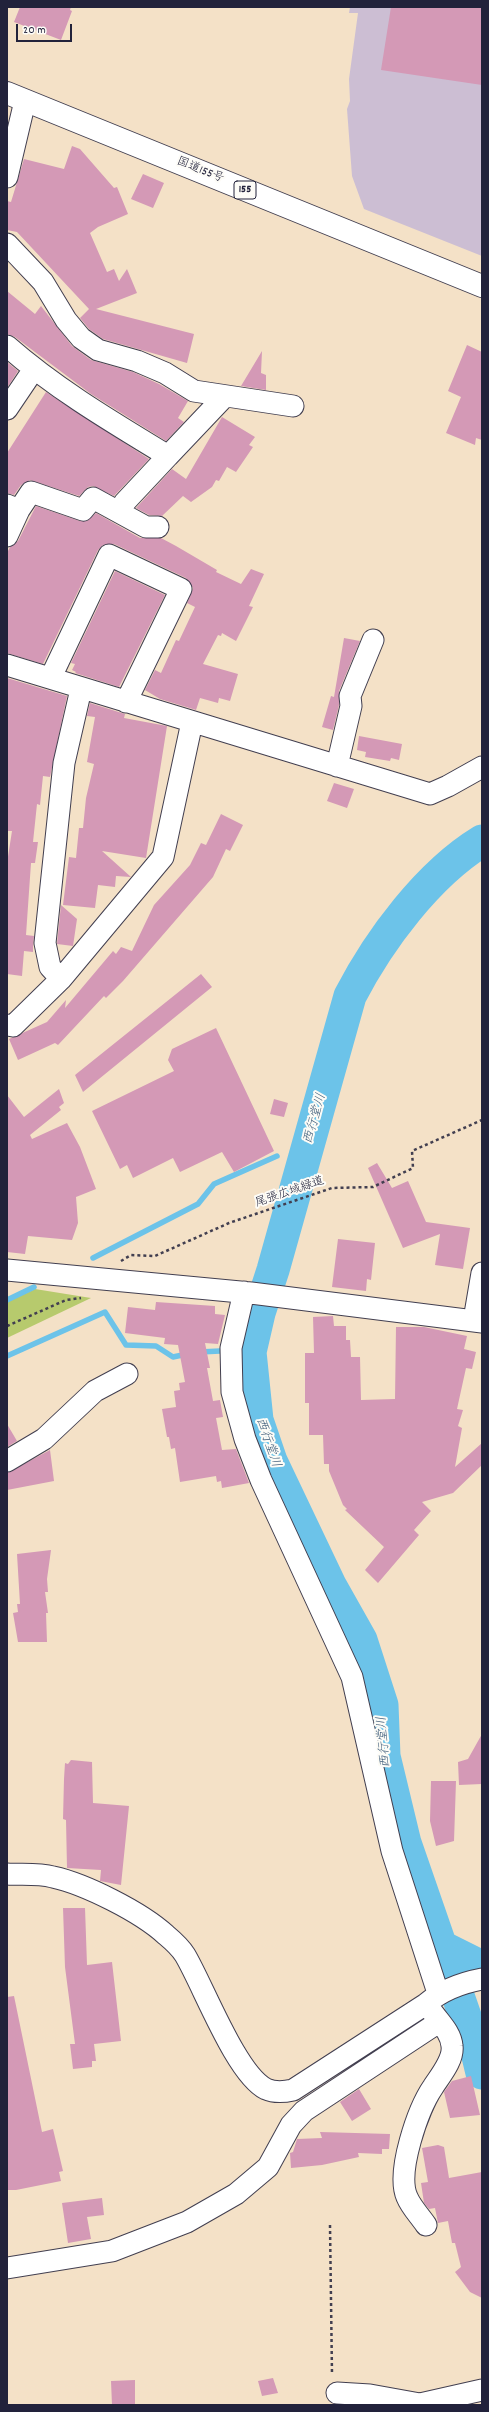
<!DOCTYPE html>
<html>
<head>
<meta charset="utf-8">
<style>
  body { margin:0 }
  #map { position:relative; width:489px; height:2412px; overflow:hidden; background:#f4e1c7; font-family:Dekko,sans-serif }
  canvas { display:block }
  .frame { position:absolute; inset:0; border:8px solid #22223b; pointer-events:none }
  .scale { position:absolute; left:16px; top:24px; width:56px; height:18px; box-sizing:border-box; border:2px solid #22223b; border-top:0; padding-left:5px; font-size:12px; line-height:14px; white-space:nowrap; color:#22223b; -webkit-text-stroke:3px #fdfcf7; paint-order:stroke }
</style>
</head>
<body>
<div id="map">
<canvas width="489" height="2412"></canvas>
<div class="frame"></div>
<div class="scale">20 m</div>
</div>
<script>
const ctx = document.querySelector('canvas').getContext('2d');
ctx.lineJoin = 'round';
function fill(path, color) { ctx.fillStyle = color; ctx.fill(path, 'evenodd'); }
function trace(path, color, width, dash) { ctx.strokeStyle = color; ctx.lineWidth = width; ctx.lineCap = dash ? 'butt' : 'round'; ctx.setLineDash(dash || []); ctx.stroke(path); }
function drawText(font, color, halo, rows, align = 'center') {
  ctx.font = font + ' Dekko,"Klee One",sans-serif'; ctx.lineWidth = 4; ctx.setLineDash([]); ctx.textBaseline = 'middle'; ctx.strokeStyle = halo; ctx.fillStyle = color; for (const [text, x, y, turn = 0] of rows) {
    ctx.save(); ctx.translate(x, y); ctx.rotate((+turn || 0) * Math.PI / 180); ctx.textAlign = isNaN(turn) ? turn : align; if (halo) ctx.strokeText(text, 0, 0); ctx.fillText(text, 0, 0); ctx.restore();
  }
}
fill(new Path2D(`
  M350,7H482V256L364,209L352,176L347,109L350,101L349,79L358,13H349Z`), '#ccbed3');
fill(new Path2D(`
  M35,1289L91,1298L7,1338V1302Z`), '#b7ca6d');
trace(new Path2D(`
  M93,1258L198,1204L214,1184L277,1156
  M7,1300L34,1287
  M200,1352L220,1351
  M7,1356L105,1312L126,1345L156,1346L173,1357L187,1354`), '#6cc3e9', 5.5);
trace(new Path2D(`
  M482,841C428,874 379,940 350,996L273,1270L259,1313L250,1352L257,1420L271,1461L330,1585L361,1640L382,1705L384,1756L405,1843L476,2048L482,2073
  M440,1946L482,1967`), '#6cc3e9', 33);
fill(new Path2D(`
  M20,7H71L70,10L72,11L61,40L14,22Z
  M391,7H482V85L381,70Z
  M72,146L80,149L114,188L117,187L128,214L98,227L90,233L107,272L114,269L119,281L127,269L137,293L96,309L194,334L187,363L103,339L89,329L80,318L89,309L17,232L7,230V201L11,202L24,159L64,169Z
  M143,174L164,183L153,208L131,199Z
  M7,291L35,314L41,306L72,346L91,360L133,372L159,384L188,401L178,418L184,422L166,441L91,394L15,337L7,334Z
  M467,345L482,352V440L476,438L475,445L446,433L461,397L448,391Z
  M262,351L261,373L266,375V390L241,386Z
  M7,362L18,371L7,388Z
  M46,392L149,459L114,496L93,486L88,487L79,496L30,480L21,485L14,495L7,493V453Z
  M222,417L255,437L249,445L253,447L236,472L227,467L219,481L216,480L212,487L191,502L183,496L162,516L149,515L136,508L172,469L186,479Z
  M36,506L80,521H87L96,513L140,538H161L176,546L217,570L216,572L241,584L251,569L264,574L249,606L253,607L236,641L222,633L221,636L218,635L203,664L238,674L230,701L219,698L218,703L200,698L196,710L160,699L145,690L155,670L161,673L176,640L179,641L195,607L187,603L193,588L186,578L114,544L103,545L98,550L43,664L7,653V553L10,547L18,541Z
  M115,571L165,595L119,687L75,673L76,672L72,670L75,664L71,663Z
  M344,638L360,641L339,691V705L333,730L322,727L331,696L334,697Z
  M7,678L67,696L50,777L43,776L40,805L37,804L33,842H38L35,863H31L26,935L34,936L33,947V952L24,951L22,976L7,974V863L12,831H7Z
  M90,703L125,714L124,718L167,726L146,858L102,851L131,877L116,876L115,887L98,885L95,908L63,905L69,857L76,858L79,828H83L86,798L94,764L87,762L95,717L87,716Z
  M359,736L402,744L399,760L391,758L390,761L365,757L366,752L357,750Z
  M334,783L354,789L347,808L327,801Z
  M221,814L243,825L230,851L226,849L213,877L123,981L106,998L104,996L58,1045L55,1043L18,1060L9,1039L47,1022L66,1000L65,1008L113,951L116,954L121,947L132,951L154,905L190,865L201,843L206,845Z
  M61,905L77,919L73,946L57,944Z
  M201,974L212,987L83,1092L75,1075Z
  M216,1028L274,1151L234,1172L222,1152L180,1172L173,1158L133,1178L127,1165L120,1169L92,1111L174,1071L168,1060L172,1049Z
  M59,1089L64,1103L59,1107L61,1110L30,1135L32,1139L67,1123L80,1147L96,1189L76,1197L78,1223L72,1240L28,1236L25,1254L7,1252V1095L24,1117Z
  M274,1099L288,1103L284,1117L270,1114Z
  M377,1163L392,1188L408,1181L426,1222L470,1228L463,1269L435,1265L440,1234L403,1248L368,1168Z
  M338,1239L375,1243L371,1280L367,1279L366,1291L332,1287Z
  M156,1302L215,1306V1314L225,1315L218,1344L205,1343L210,1368H207L213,1401L220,1400L223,1417L216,1418L222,1450L236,1449L249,1483L222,1488L221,1481L217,1482L216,1476L180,1482L175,1448L171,1449L169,1437H167L162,1409L176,1407L174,1391L180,1390L179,1383L185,1382L178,1345L164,1344L165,1338L125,1333L128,1307L155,1310Z
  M333,1316L334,1326H346V1340H350L351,1357H360L361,1400L395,1399L396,1327H424L467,1336L464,1349L476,1352L472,1369L466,1368L457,1409L463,1410L458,1426L462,1428L455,1467L482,1443V1465L453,1493L422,1502L431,1511L414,1530L419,1535L378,1583L365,1570L384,1547L345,1510L347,1509L343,1505L329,1471V1464H324L323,1435H309V1403H305V1353H314L313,1317Z
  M7,1424L17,1441L7,1447Z
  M50,1450L54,1481L7,1490V1473Z
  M51,1550L47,1579L48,1592H45L48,1613H46L47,1642H18L13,1613L18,1612L17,1604H20L17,1554Z
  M482,1734V1784L459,1785L458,1762L468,1759Z
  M71,1760L92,1762L93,1803L129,1806L121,1885L100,1881L101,1870L67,1868L66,1820L63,1819L64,1779L65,1763L68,1764Z
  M431,1781H456L454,1841L436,1846L430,1821Z
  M63,1908H85L87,1965L112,1962L121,2041L94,2044L96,2061H92V2067L73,2069L70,2044H75L65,1967Z
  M14,1996L42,2132L53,2129L63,2171L59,2172L61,2181L16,2190H7V1997Z
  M471,2076L480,2115L450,2118L444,2092L452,2081Z
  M359,2089L371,2109L352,2121L340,2102Z
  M320,2132L390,2134L389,2149H382V2154L358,2153L359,2157L322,2165L291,2168L290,2153L293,2152L297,2139L322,2138Z
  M438,2145L444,2147L449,2178L482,2172V2298L470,2292L455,2272L461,2267L455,2243H452L448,2221L438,2223L435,2208L429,2209L424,2203L421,2183L428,2182L422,2148Z
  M102,2198L104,2215L87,2217L91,2239L68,2243L62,2203Z
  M273,2378L278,2393L262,2396L258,2381Z
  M135,2380V2405H112L111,2381Z`), '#d499b6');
const minor = new Path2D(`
  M7,177L25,101
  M7,244L43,282L66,320L81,338L98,350L137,361L165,373L194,391L293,406
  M7,346C56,389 112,422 168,456L224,397
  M7,409L34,369
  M124,503L168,456
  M7,505L19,510L7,536
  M19,510L31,492L83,510L93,498L146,527H158
  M7,665L430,794L448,786L482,767
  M51,677L109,555L181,589L126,702
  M337,766L351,706L350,696L373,640
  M61,979L50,967L45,943L64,763L81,689
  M7,1025L13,1026L61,979L163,857L192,722
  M7,1270L251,1293L482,1322
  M244,1292L231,1348L232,1392L245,1439L261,1480L352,1677L392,1851L438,1993
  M474,1320L482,1273
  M7,1461L44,1439L95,1391L127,1374
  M7,1874C22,1875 38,1873 53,1877C85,1884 141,1912 166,1935C172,1940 180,1947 185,1955C203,1985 236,2074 266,2089C275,2093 284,2092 293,2090L426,2004C442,1990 461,1983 482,1979
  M426,2225C420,2216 411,2207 407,2197C396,2172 418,2109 433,2087C440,2076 454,2060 452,2046C451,2032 439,2022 431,2010
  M7,2268L112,2251L187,2222L236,2194L268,2167L291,2125L304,2111L439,2022
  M337,2393L370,2395L420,2404L482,2390`);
const highway = new Path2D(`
  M7,93L482,286`);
trace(minor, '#423f50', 23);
trace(highway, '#423f50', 24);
trace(new Path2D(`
  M121,1261L131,1255L155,1256L229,1223L332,1188L373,1187L413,1168L412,1151L482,1120
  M7,1326L66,1300L81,1298
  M330,2225L332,2374`), '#423f50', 2.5, [3, 3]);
trace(minor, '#fff', 21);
trace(highway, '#fff', 22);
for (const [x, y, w] of [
  [245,190,22]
]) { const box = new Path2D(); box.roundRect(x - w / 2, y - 9, w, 18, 3); ctx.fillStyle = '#fdfcf7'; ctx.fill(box); trace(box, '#22223b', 1); }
drawText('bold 11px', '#22223b', null, [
  ["155",245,190]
]);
drawText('12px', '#22223b', '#fdfcf7', [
  ["国道155号",200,171,22],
  ["尾張広域緑道",290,1193,-19]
]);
drawText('italic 13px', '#3c5a78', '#fdfcf7', [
  ["西行堂川",316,1119,-74],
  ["西行堂川",267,1443,71],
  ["西行堂川",385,1742,-95]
]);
</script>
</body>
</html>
